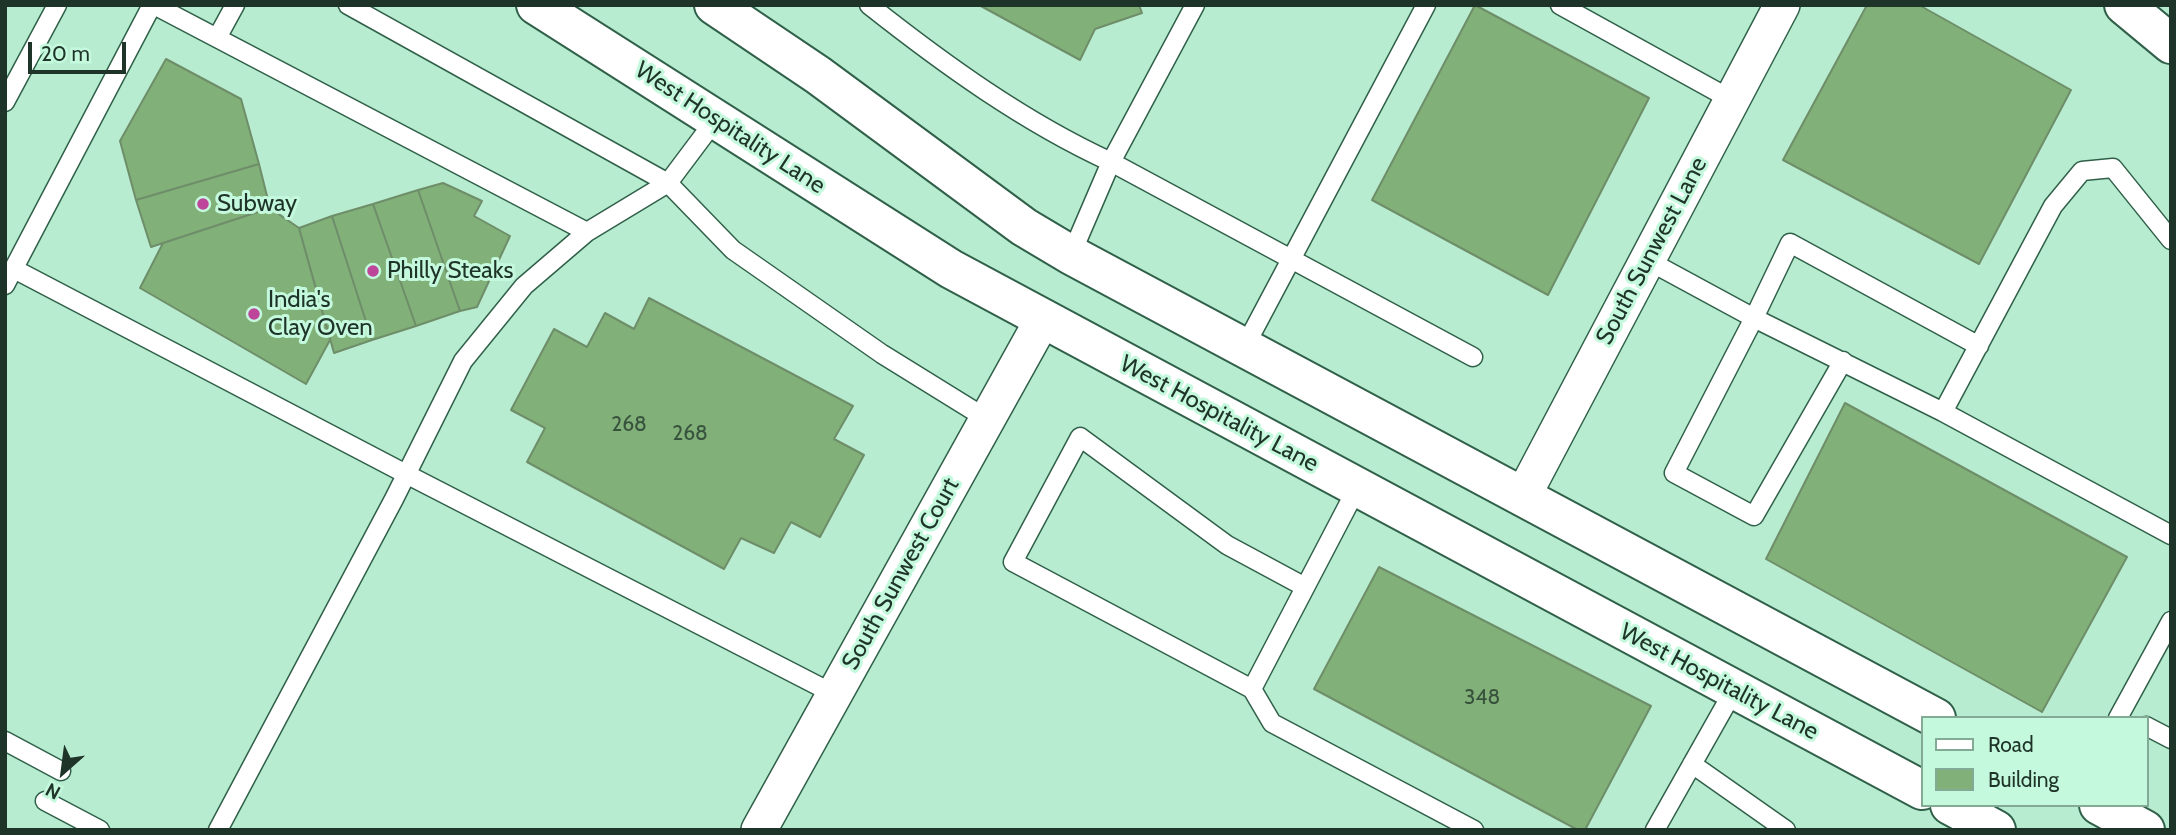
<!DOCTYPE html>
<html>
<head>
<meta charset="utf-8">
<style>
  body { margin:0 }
  #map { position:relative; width:2176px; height:835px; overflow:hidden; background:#b8ecd0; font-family:Cabin,sans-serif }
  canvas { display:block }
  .frame { position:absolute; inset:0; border:7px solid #1f3429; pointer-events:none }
  .legend { position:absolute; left:1921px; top:716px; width:228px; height:91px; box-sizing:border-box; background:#c5f9dd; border:2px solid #83aa95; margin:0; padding:9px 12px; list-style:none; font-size:21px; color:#1f3429 }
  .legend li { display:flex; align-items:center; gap:14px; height:35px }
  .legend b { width:35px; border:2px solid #83aa95 }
  .north { position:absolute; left:28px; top:737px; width:70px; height:70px; -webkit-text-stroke:5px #c5f9dd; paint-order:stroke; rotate:208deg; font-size:19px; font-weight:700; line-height:28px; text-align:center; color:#1f3429 }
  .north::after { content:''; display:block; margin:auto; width:24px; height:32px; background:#1f3429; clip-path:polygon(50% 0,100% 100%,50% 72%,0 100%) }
  .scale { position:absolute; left:28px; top:42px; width:98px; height:32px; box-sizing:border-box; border:4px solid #1f3429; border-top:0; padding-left:9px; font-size:21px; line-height:24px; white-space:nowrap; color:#1f3429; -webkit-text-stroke:5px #c5f9dd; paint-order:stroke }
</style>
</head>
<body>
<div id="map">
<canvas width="2176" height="835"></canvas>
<div class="frame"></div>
<ul class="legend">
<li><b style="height:9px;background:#fff"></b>Road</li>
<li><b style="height:19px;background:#81b079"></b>Building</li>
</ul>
<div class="north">N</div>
<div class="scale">20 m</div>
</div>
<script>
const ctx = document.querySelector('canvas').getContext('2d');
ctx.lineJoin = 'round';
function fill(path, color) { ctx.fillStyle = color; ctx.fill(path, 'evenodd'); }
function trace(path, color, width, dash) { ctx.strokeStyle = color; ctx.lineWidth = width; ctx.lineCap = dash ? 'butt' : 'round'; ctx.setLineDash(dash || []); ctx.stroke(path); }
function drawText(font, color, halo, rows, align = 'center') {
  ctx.font = font + ' Cabin,sans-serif'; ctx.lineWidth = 6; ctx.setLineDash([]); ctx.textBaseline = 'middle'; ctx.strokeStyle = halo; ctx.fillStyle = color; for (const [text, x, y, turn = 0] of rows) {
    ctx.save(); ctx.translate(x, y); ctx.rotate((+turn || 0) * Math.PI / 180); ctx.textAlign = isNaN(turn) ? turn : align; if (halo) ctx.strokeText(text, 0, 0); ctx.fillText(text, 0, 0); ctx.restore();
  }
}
const building = new Path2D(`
  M979,5H1139L1142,13L1095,29L1080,60Z
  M1475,5L1649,98L1548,295L1372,200Z
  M1867,5H1919L2071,90L1979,264L1783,160Z
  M166,59L241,99L259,164L136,200L120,141Z
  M259,164L270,208L151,247L136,200Z
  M443,183L482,201L474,216L510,236L477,307L460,311L418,190Z
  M418,190L460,311L416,326L373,204Z
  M373,204L416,326L372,340L332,216Z
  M270,208L299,228L330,340L306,384L140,288L163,243Z
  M332,216L372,340L334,353L299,228Z
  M649,298L853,406L834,439L864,455L820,537L791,522L774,553L741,538L724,569L527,462L545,428L511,410L554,329L587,347L605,313L634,329Z
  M1845,403L2127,557L2042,712L1766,559Z
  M1379,567L1651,706L1585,830H1578L1314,689Z`);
fill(building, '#81b079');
trace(building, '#6e8e69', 2);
const service = new Path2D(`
  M154,5L587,232
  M348,5L668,183L733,250L882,354L987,419
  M869,5C945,65 1024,122 1111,162L1195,5
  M1560,5L1732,100
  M217,38L235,5
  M5,102L57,5
  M1071,255L1111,162L1473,357
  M1647,260L1754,318L1790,243L1979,346
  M14,269L406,474L834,694
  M5,285L152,5
  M1244,348L1426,5
  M1843,361L1754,516L1674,473L1754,318L1943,412L2053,206L2082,171L2113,168L2171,240
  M1943,412L2171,535
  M1357,488L1252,689L1272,723L1474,830
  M1252,689L1013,562L1080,437L1227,545L1305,587
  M2118,718L2171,621
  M2146,726L2171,739
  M5,741L61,771
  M1692,764L1786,830
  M45,801L100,830
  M218,830L394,499L463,361L524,286L587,232L668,183L716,119
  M1655,830L1734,690`);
const minor = new Path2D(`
  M1523,496L1782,5
  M759,830L1043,319`);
const secondary = new Path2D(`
  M536,5L951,269L1922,790
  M714,5L818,75L1024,227L1071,255L1936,718
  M2124,5L2171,44
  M1950,805L1996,830
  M2099,805L2145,830`);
trace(service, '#306049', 21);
trace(minor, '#306049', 38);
trace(secondary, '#306049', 42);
trace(service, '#fff', 18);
trace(minor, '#fff', 35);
trace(secondary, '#fff', 38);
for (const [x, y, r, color] of [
  [203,204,7,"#bd459a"],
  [373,271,7,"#bd459a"],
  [254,314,7,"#bd459a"]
]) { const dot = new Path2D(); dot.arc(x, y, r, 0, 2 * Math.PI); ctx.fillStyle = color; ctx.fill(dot); trace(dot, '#c5f9dd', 2.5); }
drawText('21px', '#38533d', null, [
  ["268",629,425],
  ["268",690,434],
  ["348",1482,698]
]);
drawText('24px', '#1f3429', '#c5f9dd', [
  ["West Hospitality Lane",730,128,33],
  ["South Sunwest Lane",1652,251,-62],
  ["West Hospitality Lane",1219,414,28],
  ["South Sunwest Court",901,574,-61],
  ["West Hospitality Lane",1719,682,28]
]);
drawText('24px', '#1f3429', '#c5f9dd', [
  ["Subway",217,204],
  ["Philly Steaks",387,271],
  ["India's",268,300],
  ["Clay Oven",268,328]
], 'left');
</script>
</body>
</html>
